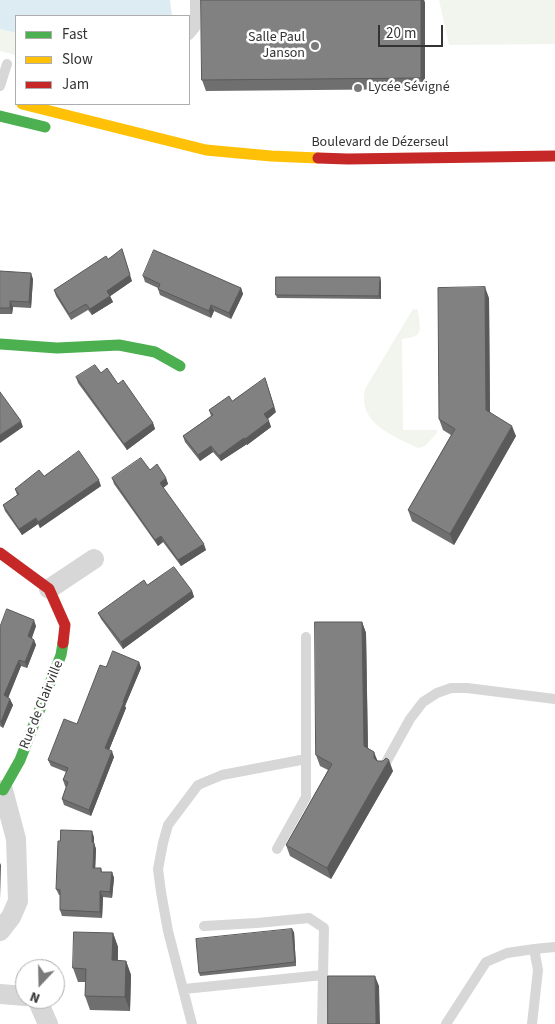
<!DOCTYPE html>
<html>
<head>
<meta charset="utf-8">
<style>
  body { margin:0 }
  #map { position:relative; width:555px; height:1024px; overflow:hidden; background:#fff; font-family:"Source Sans 3",sans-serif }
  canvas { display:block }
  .legend { position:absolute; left:15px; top:15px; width:175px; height:90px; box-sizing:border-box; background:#fff; border:1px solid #adadad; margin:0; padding:6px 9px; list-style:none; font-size:15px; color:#333 }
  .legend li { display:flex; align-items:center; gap:10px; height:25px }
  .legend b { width:25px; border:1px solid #adadad }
  .north { position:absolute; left:15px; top:959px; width:50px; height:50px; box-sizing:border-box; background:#fff; border:1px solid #adadad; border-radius:50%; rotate:201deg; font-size:14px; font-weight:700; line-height:20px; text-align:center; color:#333 }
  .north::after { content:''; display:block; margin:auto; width:18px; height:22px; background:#7a7a7a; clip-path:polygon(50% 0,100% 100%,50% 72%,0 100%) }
  .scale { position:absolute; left:378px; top:25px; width:65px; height:22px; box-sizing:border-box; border:2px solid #333; border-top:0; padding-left:6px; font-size:15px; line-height:18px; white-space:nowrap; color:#333; -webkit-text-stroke:4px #fff; paint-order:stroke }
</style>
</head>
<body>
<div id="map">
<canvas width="555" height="1024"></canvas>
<ul class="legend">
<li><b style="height:6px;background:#4caf50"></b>Fast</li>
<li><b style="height:6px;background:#ffc107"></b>Slow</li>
<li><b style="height:6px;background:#c62828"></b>Jam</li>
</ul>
<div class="north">N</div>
<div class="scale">20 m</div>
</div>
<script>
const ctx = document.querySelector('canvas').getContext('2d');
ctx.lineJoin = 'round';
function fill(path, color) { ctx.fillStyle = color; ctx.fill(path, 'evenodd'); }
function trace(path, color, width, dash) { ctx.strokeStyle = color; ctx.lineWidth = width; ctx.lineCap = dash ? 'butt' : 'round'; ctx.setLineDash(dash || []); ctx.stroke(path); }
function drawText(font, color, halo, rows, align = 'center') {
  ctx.font = font + ' "Source Sans 3",sans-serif'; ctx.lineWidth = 5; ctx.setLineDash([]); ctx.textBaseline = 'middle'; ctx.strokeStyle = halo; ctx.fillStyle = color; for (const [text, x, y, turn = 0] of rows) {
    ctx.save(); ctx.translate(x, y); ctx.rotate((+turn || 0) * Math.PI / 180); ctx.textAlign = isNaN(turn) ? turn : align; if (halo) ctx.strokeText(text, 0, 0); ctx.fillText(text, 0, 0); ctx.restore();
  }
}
fill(new Path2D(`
  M439,0H555V44L449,45Z
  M0,29L16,33V55L0,51Z
  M413,309L418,310C420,331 425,336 402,339L403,430H437V433L425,446L418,448C393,436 357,423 365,389Z`), '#f1f5ed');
fill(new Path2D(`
  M0,0H170L172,16H16V33L0,29Z`), '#ddebf3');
trace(new Path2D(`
  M189,35L195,28V0
  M0,86L7,64
  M384,766L410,719L423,702L437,693L451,688H467L555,699
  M277,849L306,797V759
  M204,926L257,923L309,918L324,928L322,1024
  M184,989L323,975
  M192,1024L168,931L161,892L158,869L163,843L168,825L198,785L222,775L306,759V637
  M446,1024L486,962L507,953L534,949
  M532,1024L538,970L534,949L555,947`), '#d7d7d7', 10);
trace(new Path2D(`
  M49,589L94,559
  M0,931L11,917L18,901L16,839L3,790
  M0,994L25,996
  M37,999L48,1024`), '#d7d7d7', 20);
trace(new Path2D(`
  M0,116L45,127
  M0,344L57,348L119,345L155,352L180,366
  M3,790L20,760L61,655L63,643`), '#4caf50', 11);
trace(new Path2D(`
  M22,104L206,150L271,156L318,158`), '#ffc107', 11);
trace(new Path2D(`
  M318,158L348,159L555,156
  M0,553L49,589L65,625L63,643`), '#c62828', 11);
fill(new Path2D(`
  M201,0H424L425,3V89L206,91L202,80Z
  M108,259L132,281L110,296L113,302L92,315L88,310L71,320L56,296L54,290Z
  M0,271L33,279L31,308L13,307L12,314H0Z
  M143,276L241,288L243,294L231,319L214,311L211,318L160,295L158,289V288L145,282Z
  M381,281V299L277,298L276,295Z
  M489,298L490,412L516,436L454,545L412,521L408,510L451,435L443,430L439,419Z
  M101,373L118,384L153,423L155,429L127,450L78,383L76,377Z
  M232,401L276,412L268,419L271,427L247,445V444L221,461L213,452L200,461L185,442L183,436L211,416L209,410Z
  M150,470L166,478L168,484L163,488L206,550L181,566L163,542L158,546L114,484L112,478Z
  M44,476L101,486L40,528L38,524L22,535L5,511L3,505L17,495L15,489Z
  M147,585L192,591L194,597L123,649L101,619L98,613Z
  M362,622L366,633L368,748L378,761L393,771L331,879L290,856L286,845L328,770L320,766L316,755Z
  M36,626L32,638L34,640L36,645L27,668L21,666L8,697L13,705L3,728L0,726V627Z
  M139,662L141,668L125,706L126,708L109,750L114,757L91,816L64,805L62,799L66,787L65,786L63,780L66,772L51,766L48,760L77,724L106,667Z
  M94,837V843L96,849L95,868H101L102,872H112L114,878L112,898L103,897L102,918L62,916L60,910V895H59L56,889Z
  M294,932L296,966L200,976L199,973Z
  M113,933L118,947V961H126L131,975L130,1011L90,1010L85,996V982H78L73,968Z`), '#6f6f6f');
fill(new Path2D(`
  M421,0H424L425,3V89L421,78Z
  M122,249L132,281L109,297L107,291Z
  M31,273L33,279L31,308L29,302Z
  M380,277L381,281V299L379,296Z
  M485,287L489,298L490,420L486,410Z
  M241,288L243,294L231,319L229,313Z
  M110,296L113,302L92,315L90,309Z
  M10,301L13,307L12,314L10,308Z
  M211,305L214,311L211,318L209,311Z
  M265,378L276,412L266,420L264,414Z
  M21,421L23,427L0,443V435Z
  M269,421L271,427L247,445L245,439Z
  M153,423L155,429L127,450L124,444Z
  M512,426L516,436L454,545L450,534Z
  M244,438L247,444L221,461L219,456Z
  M211,446L213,452L200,461L198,455Z
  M166,478L168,484L162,489L160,483Z
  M99,480L101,486L40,528L38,522Z
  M36,518L38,524L22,535L19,529Z
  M161,536L163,542L158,546L155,540Z
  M204,544L206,550L181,566L178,560Z
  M192,591L194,597L123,649L121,642Z
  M34,620L36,626L30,642L28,636Z
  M362,622L366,633L368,757L364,746Z
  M34,640L36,645L27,668L25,662Z
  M19,660L21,666L7,701L4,695Z
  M139,662L141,668L125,706L126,708L107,755L105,748L123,702Z
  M10,699L13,705L3,728L1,722Z
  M112,751L114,757L91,816L89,810Z
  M374,752L378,762L374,758Z
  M389,760L393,771L331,879L327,868Z
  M92,831L94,837V848L92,842Z
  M94,843L96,849L95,874L93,868Z
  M0,863L1,865L0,899Z
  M112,872L114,878L112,898L110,892Z
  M100,891L103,897L102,918L100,912Z
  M292,929L294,932L296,966L295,962Z
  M113,933L118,947L117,974L112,960Z
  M126,961L131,975L130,1011L125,997Z
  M375,976L379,986L380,1024H376Z`), '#5a5a5a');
const building = new Path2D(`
  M201,0H421V78L202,80Z
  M122,249L130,275L107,291L110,296L90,309L86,304L69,314L54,290L106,256L108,259Z
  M154,250L241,288L229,313L211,305L209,311L158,289L160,284L143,276Z
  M0,271L31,273L29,302L10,301V308H0Z
  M276,277H380L379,296L276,295Z
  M485,287L486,410L512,426L450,534L408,510L455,429L439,419L438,288Z
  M95,365L101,373L107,368L118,384L123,380L153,423L124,444L76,377Z
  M265,378L274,407L264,414L269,421L245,439L244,438L219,456L211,446L198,455L183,436L213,415L209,410L229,396L232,401Z
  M0,392L21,421L0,435Z
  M79,451L99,480L38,522L36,518L19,529L3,505L19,494L15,489L39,470L44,476Z
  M141,458L150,470L157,464L166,478L160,483L204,544L178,560L161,536L155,540L112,478Z
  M174,567L192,591L121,642L98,613L144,580L147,585Z
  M7,609L34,620L28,636L34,640L25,662L19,660L4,695L10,699L1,722L0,721V627Z
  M315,622H362L364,746L374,752V758L377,761H383L386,758L389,760L327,868L286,845L332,764L316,755Z
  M113,651L139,662L123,702H124L105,748L112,751L89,810L62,799L68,782L63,780L68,768L48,760L64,719L77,724L100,665L106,667Z
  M61,830L92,831V842L94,843L93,868H101V872H112L110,892L100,891V912L60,910V890L56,889L58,841H60Z
  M292,929L295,962L199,973L196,939Z
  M74,932L113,933L112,960L126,961L125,997L85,996L86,969L73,968Z
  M328,976H375L376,1024H328Z`);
fill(building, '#818181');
trace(building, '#5a5a5a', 1);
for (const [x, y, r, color] of [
  [315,46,5,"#7a7a7a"],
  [358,88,5,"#7a7a7a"]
]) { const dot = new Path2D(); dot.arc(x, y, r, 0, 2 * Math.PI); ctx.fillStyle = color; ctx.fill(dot); trace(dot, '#fff', 2); }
drawText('14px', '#333', '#fff', [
  ["Salle Paul",305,38],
  ["Janson",305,54],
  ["Lycée Sévigné",368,88,"left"]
], 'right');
drawText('14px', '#333', '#fff', [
  ["Boulevard de Dézerseul",380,143],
  ["Rue de Clairville",42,705,-68]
]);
</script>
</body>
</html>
